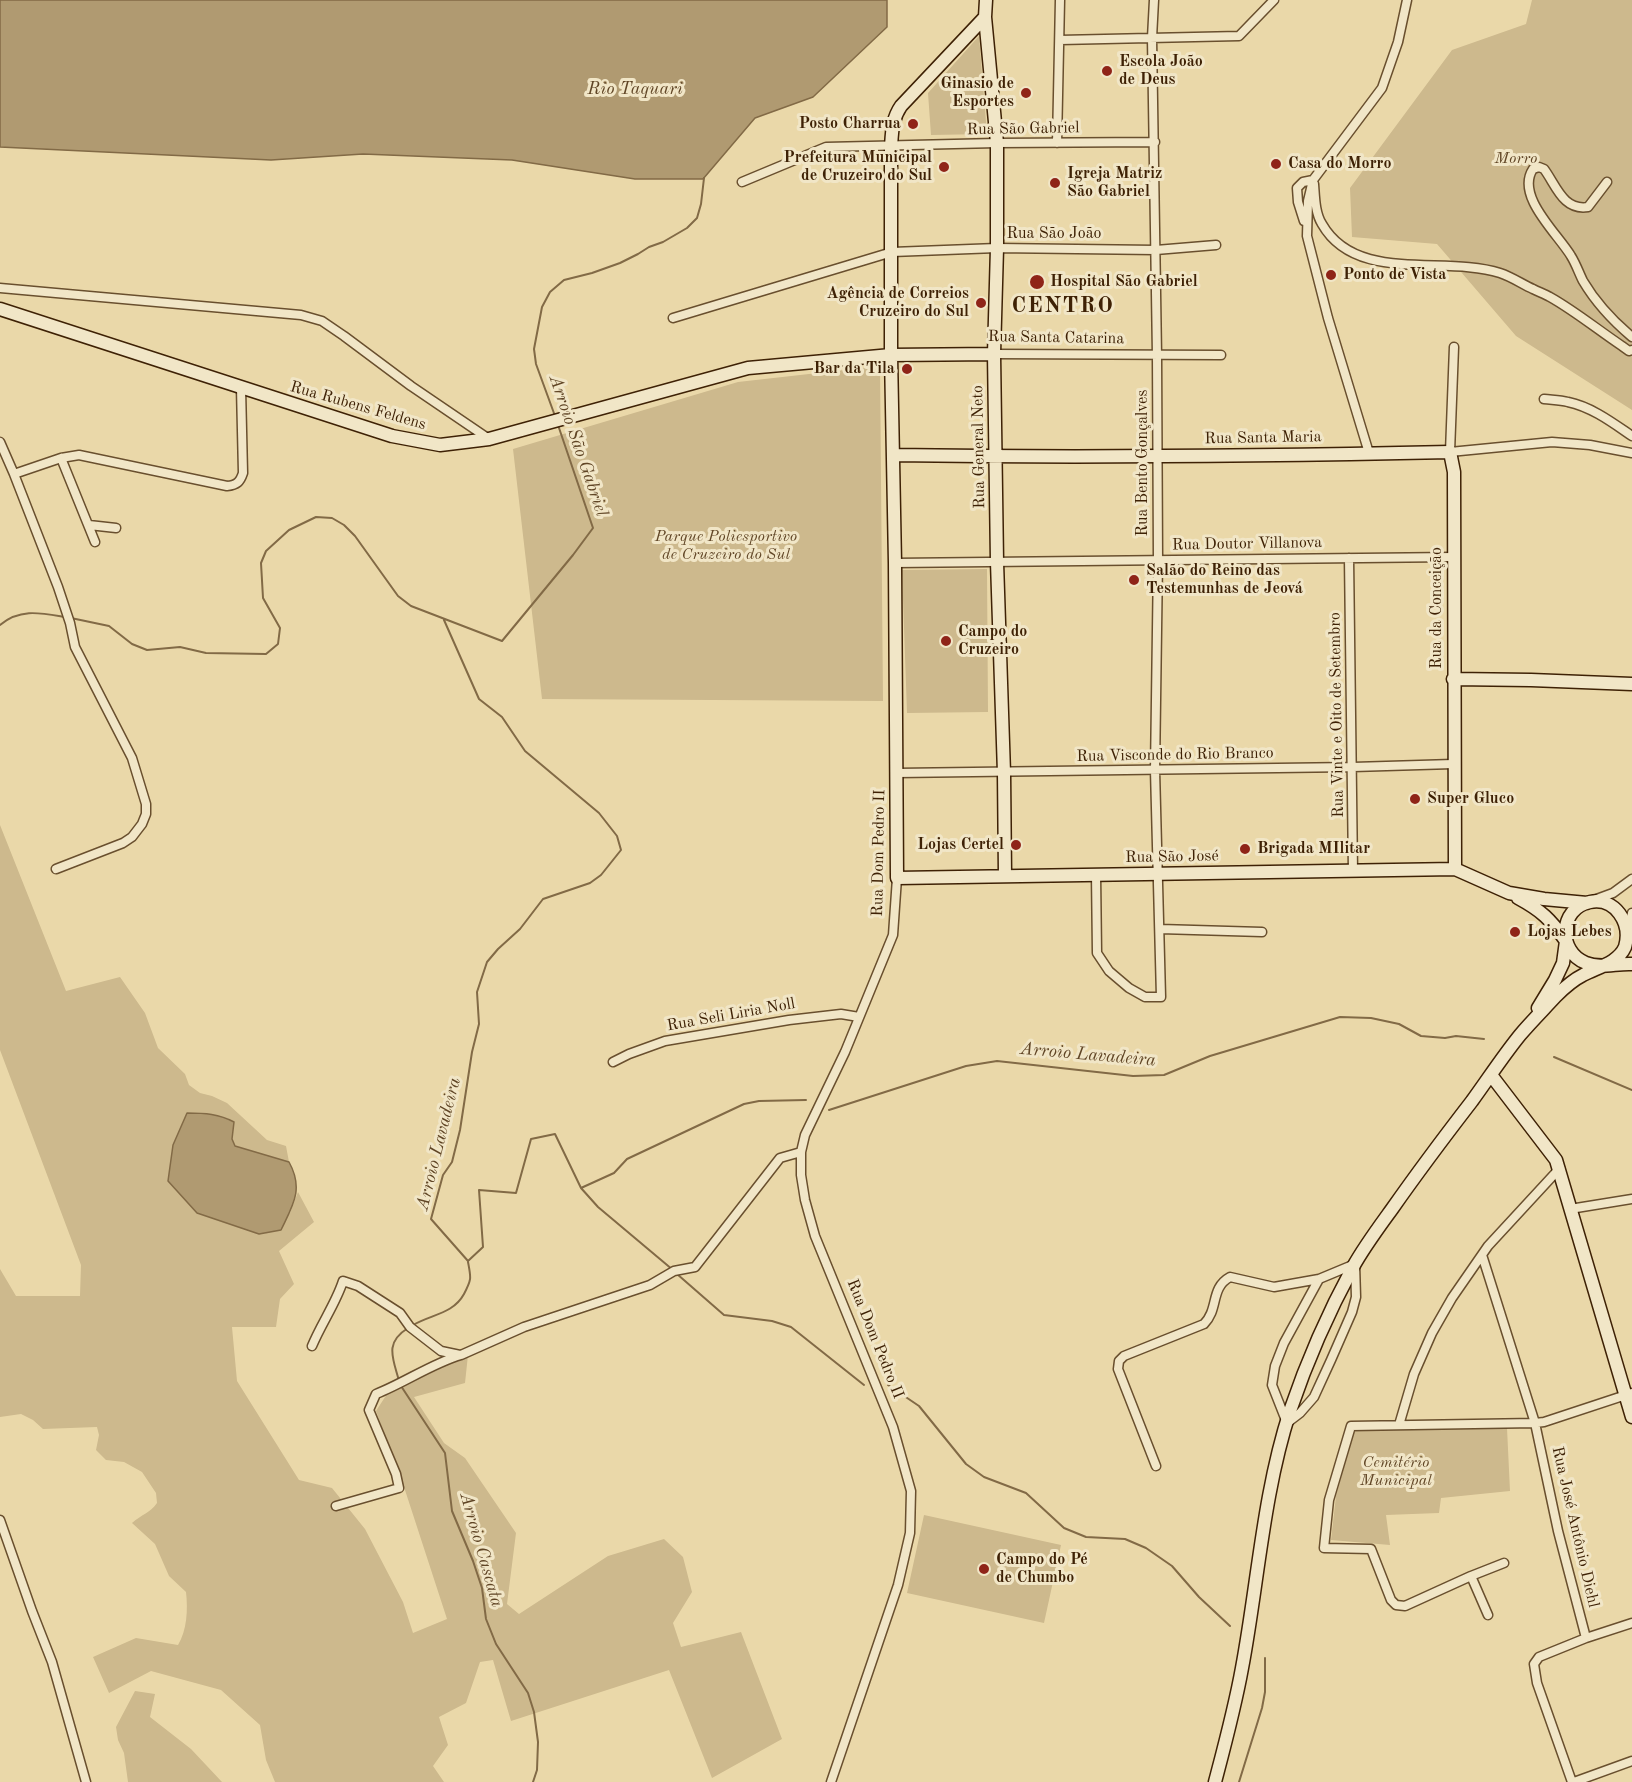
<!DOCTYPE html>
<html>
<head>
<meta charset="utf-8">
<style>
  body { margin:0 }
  canvas { display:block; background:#ead8a9 }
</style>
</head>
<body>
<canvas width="1632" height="1782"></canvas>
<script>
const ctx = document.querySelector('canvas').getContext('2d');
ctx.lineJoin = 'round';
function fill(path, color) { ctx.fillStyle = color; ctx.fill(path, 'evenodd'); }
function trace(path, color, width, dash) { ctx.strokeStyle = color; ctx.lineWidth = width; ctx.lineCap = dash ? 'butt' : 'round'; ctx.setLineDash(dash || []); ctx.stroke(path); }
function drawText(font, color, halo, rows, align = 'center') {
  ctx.font = font + ' "Old Standard TT",serif'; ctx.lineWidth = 6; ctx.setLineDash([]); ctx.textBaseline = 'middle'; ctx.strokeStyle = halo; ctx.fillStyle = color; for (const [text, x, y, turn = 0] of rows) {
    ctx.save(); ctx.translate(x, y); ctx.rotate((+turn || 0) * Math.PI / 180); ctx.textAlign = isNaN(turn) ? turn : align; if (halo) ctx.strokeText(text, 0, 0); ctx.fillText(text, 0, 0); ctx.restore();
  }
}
fill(new Path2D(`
  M1532,0H1632V410L1516,336L1437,244L1352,237L1350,188L1452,50L1526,24Z
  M979,36L987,134L931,135L928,93Z
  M880,366L883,701L542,699L513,449L738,382Z
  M987,569L988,712L907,713L902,570Z
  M0,825L66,991L120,977L145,1013L158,1048L185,1074L189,1085L200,1093L212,1096L227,1103L267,1140L286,1146L289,1162L235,1146L232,1139L234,1122L227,1118L197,1213L259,1234L290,1213L298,1192L314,1222L279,1251L294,1284L280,1299L276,1327H232L237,1381L299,1480L332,1488L365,1529L403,1602L413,1633L447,1619L404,1487L376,1411L387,1394L468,1355L465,1383L414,1397L444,1443L465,1458L516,1533L507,1604L519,1614L608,1556L664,1539L683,1557L692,1592L673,1623L681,1647L741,1632L782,1739L712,1778L669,1670L511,1721L493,1660L480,1662L466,1703L439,1717L448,1745L433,1766L444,1782H275L266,1760L260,1725L221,1690L151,1671L109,1693L93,1657L136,1638L178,1645C187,1630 188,1610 186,1592L169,1576L155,1544L132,1523C142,1514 149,1514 157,1503L156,1493L142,1472L124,1462L106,1460L96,1450L99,1435L97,1427L43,1429L33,1420L21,1414L0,1417V1269L16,1296H80L81,1265L0,1050Z
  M1507,1428L1510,1491L1441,1498L1439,1513L1386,1515L1390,1545L1331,1540L1336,1496L1354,1431Z
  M924,1515L1061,1545L1044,1623L907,1593Z
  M135,1691L155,1694L150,1717L191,1749L222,1782H128L124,1753L118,1740L116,1727Z`), '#cdb98d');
const water = new Path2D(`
  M0,0H887V27L813,97L755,118L703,179H635L512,160L363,154L271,160L0,147Z
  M187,1113C205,1113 219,1114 234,1122L232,1139L235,1146L289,1162C304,1189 293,1205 281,1230L259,1234L197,1213L168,1181L173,1145Z`);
fill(water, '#b09a71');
trace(water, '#826a46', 1.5);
trace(new Path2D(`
  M555,416L536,364L534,349L542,307L550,292L564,280L592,273L620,263L638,254L649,247L663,242L687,228L697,218L701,204L704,178
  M71,618L109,626L132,644L147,650L180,647L206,653L266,654L278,644L280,628L263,598L261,563L266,551L289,530L316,517L332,518L344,525L355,536L398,596L411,606L502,641L573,555L593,528L558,425
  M444,620L479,699L502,717L525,751L599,813L617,836L621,850L601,875L590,883L543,899L520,929L498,949L487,962L477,992L479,1024L472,1052L460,1130L452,1162L443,1175L431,1219L468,1261L483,1247L479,1190L516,1193L531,1139L555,1134L581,1188L598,1207L673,1270
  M0,625C20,608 41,613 65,617
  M1554,1057L1632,1090
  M829,1110L966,1066L997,1061L1133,1076L1164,1075L1210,1056L1340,1017L1371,1018L1399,1024L1421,1036L1445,1038L1456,1036L1484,1039
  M581,1188L614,1173L627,1159L744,1104L759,1101L806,1100
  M677,1274L724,1315L772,1321L791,1327L864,1385
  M413,1325C432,1314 453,1314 464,1294C472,1279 471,1278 468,1262
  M399,1381C393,1358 384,1343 408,1328
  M888,1385L919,1406L966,1464L984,1477L1026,1493L1064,1528L1086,1537L1125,1539L1146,1548L1172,1566L1199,1597L1230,1626
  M401,1386L445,1453L452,1511L473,1561L482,1588L486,1619L496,1644L528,1693L534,1712L538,1742L537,1770L533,1782
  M1239,1782L1262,1708L1265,1692V1658`), '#826a46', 2);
const street = new Path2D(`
  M1060,40L1239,36L1274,0
  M1057,143L1060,0
  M742,182L826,147L997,143L1155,142
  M1607,182L1588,207C1563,211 1556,185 1544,169L1539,167L1533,169C1515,196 1558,234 1571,256C1576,264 1579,273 1583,281C1596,303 1613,321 1632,337
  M1314,184C1315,197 1315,213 1322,224C1356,284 1445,255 1500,273C1512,277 1522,284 1533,289C1539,292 1545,294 1550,297C1575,311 1598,330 1622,346L1629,351L1632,350
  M1304,221L1298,202L1297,188L1303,182L1313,180
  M0,288L301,315L322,321L344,336L411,386L489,439
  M673,318L892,252L997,248L1156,250L1216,245
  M1454,347L1450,452L1552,442L1590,445L1632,453
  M994,354L1221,355
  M1544,399C1552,400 1560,400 1568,402C1592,407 1613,423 1632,436
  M0,442L14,474L58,587L70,623L75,647L132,758L146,804V814L142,824L132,837L123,843L56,869
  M1369,453L1328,318L1307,236L1308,201L1313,180L1382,88L1398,42L1407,0
  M61,458L95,542
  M14,474L61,458L79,455L227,486C237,485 240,482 243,473L241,388
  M89,525L116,528
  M1349,558L1353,872
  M895,563L1454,557
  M897,773L1353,767L1453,764
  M1096,874L1097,953L1109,971L1129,988L1145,997H1161L1155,770L1158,560L1157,356L1152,38L1154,0
  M1594,900L1613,893L1632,879
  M1160,929L1262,932
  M1628,930L1632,913
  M613,1062L629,1054L665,1041L789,1020L841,1014L859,1017
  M1570,1209L1632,1199
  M1482,1255L1535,1423L1558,1531L1586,1638
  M1355,1264L1356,1297L1352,1312L1331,1360L1314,1397L1300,1413L1287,1423L1272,1385L1275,1366L1284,1343L1319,1279Z
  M312,1346C321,1324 336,1303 343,1281L358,1286L400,1313L410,1327L441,1351L460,1355
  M1399,1425L1414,1374L1432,1333L1452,1298L1488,1246L1560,1168
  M1156,1466L1118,1369L1119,1361L1124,1356L1204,1324C1219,1309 1210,1288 1230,1277L1274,1287L1319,1279
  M336,1506L399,1488L396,1474L369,1410L376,1394C404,1383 433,1363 461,1355L524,1327L650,1285L674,1271L695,1267L780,1158L801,1152
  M0,1520L32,1611L52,1662L86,1782
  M1504,1563L1471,1576L1405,1606L1396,1605L1391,1600L1371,1549L1324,1548L1329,1500L1351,1426L1535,1423L1544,1422L1632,1393
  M1471,1576L1488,1615
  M831,1782L898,1585L910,1533L911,1491L893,1427L815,1236L805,1200L801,1175V1152L805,1135L845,1052L893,935L897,878
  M1572,1782L1537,1683L1534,1664L1539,1657L1586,1638L1632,1623
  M1574,1782L1632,1761`);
const secondary = new Path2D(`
  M986,0L985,17L997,143V248L994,354L997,562L1004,773L1005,876
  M985,17L901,106C892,119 892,132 891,147V355L895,563L897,878L1455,869L1509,893L1544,899L1587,903
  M0,309L392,436L440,445L489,439L748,368L891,355L994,354
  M893,455C1079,458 1264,456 1450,452L1454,472L1455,869
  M1453,679L1531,680L1632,684
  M1518,898C1542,911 1550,919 1566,941L1563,963L1555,980L1538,1008
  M1491,1075L1556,1160L1632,1417
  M1215,1782C1225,1744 1235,1707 1242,1668C1258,1583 1263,1494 1290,1411C1307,1361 1328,1313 1353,1267C1364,1247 1379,1227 1392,1209C1418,1172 1445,1136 1472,1101C1488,1079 1503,1056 1520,1035C1531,1022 1544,1009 1556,996C1564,988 1573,980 1583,975C1598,967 1618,963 1625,947C1632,923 1615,897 1590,902C1559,908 1557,952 1586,963C1600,969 1617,963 1632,964`);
trace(street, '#694f2e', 11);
trace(secondary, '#3e2105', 15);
trace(street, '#f1e6c7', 8);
trace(secondary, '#f1e6c7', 12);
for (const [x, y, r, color] of [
  [1107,71,6,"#8f2418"],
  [1026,93,6,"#8f2418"],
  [913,124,6,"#8f2418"],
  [1276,164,6,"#8f2418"],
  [944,167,6,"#8f2418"],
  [1055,183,6,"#8f2418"],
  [1331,275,6,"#8f2418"],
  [1037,282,8,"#8f2418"],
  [981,303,6,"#8f2418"],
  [907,369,6,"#8f2418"],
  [1134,580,6,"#8f2418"],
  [946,641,6,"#8f2418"],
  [1415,799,6,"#8f2418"],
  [1016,845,6,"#8f2418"],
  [1245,849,6,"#8f2418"],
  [1515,932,6,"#8f2418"],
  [984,1569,6,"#8f2418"]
]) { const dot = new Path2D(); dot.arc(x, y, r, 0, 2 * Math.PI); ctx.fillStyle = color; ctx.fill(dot); trace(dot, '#f1e6c7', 2); }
drawText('bold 16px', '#3e2105', '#f1e6c7', [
  ["Escola João",1119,62],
  ["de Deus",1119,80],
  ["Ginasio de",1014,84,"right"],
  ["Esportes",1014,102,"right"],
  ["Posto Charrua",901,124,"right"],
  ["Prefeitura Municipal",932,158,"right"],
  ["de Cruzeiro do Sul",932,176,"right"],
  ["Casa do Morro",1288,164],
  ["Igreja Matriz",1067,174],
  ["São Gabriel",1067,192],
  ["Ponto de Vista",1343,275],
  ["Hospital São Gabriel",1050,282],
  ["Agência de Correios",969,294,"right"],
  ["Cruzeiro do Sul",969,312,"right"],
  ["Bar da Tila",895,369,"right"],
  ["Salão do Reino das",1146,571],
  ["Testemunhas de Jeová",1146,589],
  ["Campo do",958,632],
  ["Cruzeiro",958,650],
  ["Super Gluco",1427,799],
  ["Lojas Certel",1004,845,"right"],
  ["Brigada MIlitar",1257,849],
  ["Lojas Lebes",1527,932],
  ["Campo do Pé",996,1560],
  ["de Chumbo",996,1578]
], 'left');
drawText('16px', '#3e2105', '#f1e6c7', [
  ["Rua São Gabriel",1023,129,-1],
  ["Rua São João",1054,234],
  ["Rua Santa Catarina",1056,338,1],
  ["Rua Rubens Feldens",358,406,16],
  ["Rua Santa Maria",1263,438,-1],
  ["Rua General Neto",979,447,-91],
  ["Rua Bento Gonçalves",1143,463,-90],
  ["Rua Doutor Villanova",1247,544,-1],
  ["Rua da Conceição",1437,608,-90],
  ["Rua Vinte e Oito de Setembro",1337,715,-91],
  ["Rua Visconde do Rio Branco",1175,755,-1],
  ["Rua Dom Pedro II",879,853,-89],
  ["Rua São José",1172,857,-1],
  ["Rua Seli Liria Noll",731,1015,-10],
  ["Rua Dom Pedro II",875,1339,68],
  ["Rua José Antônio Diehl",1575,1527,77]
]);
drawText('italic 16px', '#624727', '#f1e6c7', [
  ["Morro",1516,159],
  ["Parque Poliesportivo",726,537],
  ["de Cruzeiro do Sul",726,555],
  ["Cemitério",1396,1463],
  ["Municipal",1396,1481]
]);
drawText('italic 18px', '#604525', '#f1e6c7', [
  ["Rio Taquari",635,89],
  ["Arroio São Gabriel",578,446,71],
  ["Arroio Lavadeira",1088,1055,5],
  ["Arroio Lavadeira",439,1144,-76],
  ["Arroio Cascata",481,1550,74]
]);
ctx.letterSpacing = '1.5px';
drawText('bold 22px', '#3e2105', '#f1e6c7', [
  ["CENTRO",1063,306]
]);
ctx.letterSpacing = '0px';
</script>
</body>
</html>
